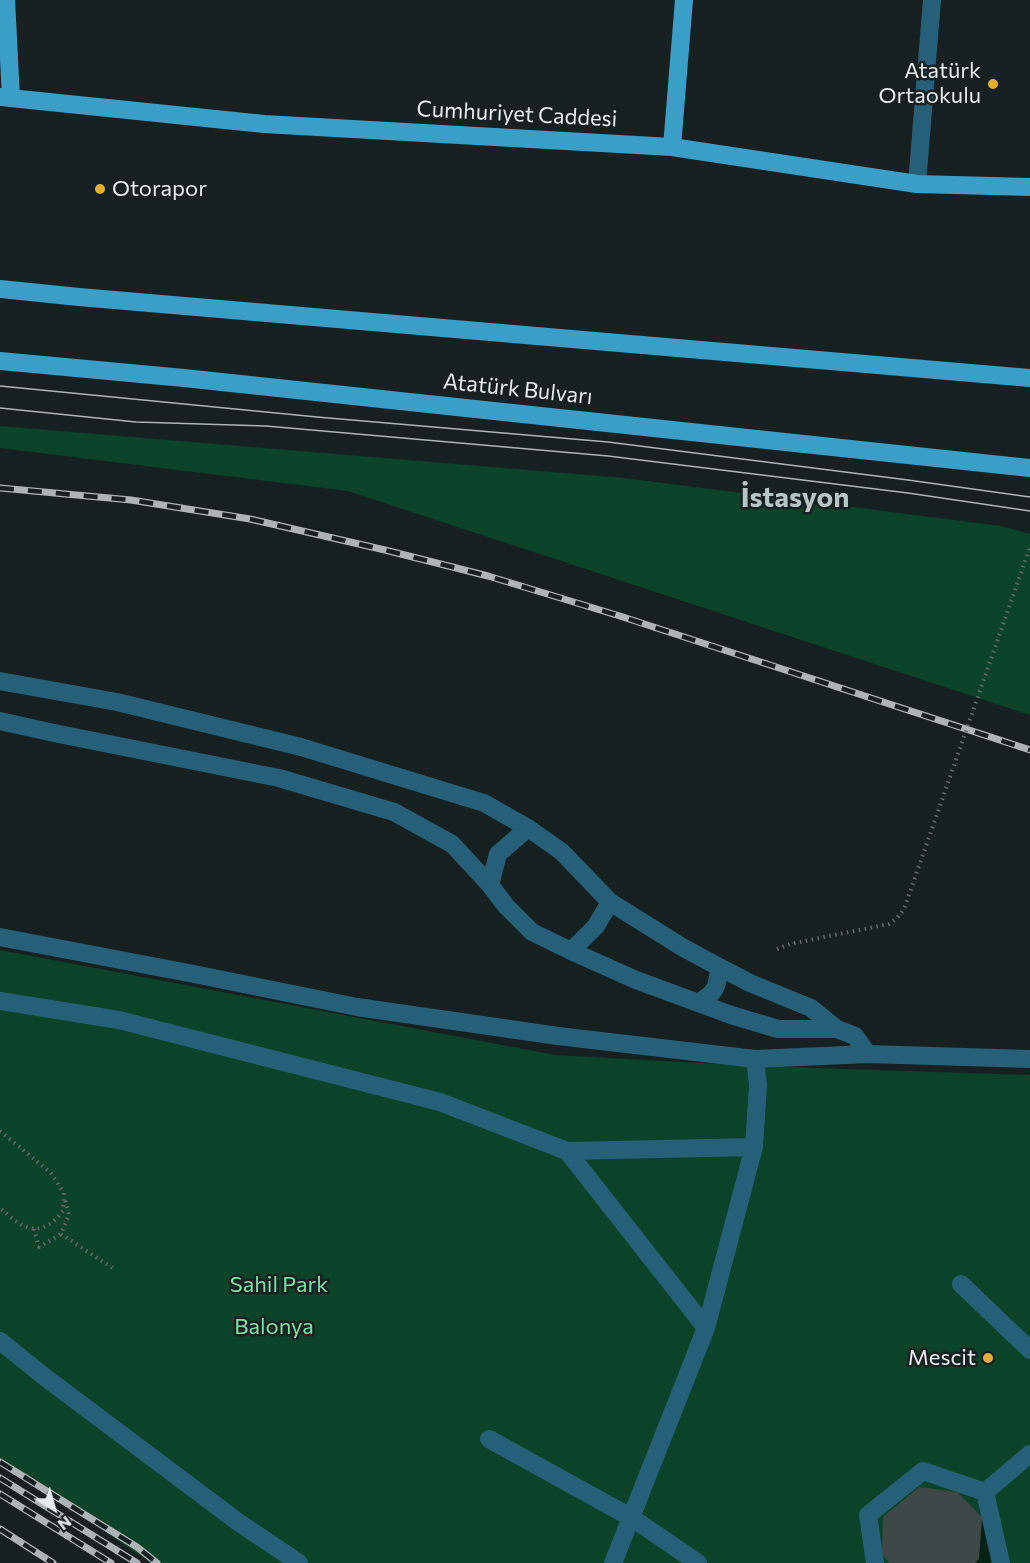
<!DOCTYPE html>
<html>
<head>
<meta charset="utf-8">
<style>
  body { margin:0 }
  #map { position:relative; width:1030px; height:1563px; overflow:hidden; background:#172021; font-family:Commissioner,sans-serif }
  canvas { display:block }
  .north { position:absolute; left:24px; top:1479px; width:60px; height:60px; -webkit-text-stroke:4px #172021; paint-order:stroke; rotate:143deg; font-size:16px; font-weight:700; line-height:24px; text-align:center; color:#e6eced }
  .north::after { content:''; display:block; margin:auto; width:21px; height:27px; background:#e6eced; clip-path:polygon(50% 0,100% 100%,50% 72%,0 100%) }
</style>
</head>
<body>
<div id="map">
<canvas width="1030" height="1563"></canvas>
<div class="north">N</div>
</div>
<script>
const ctx = document.querySelector('canvas').getContext('2d');
ctx.lineJoin = 'round';
function fill(path, color) { ctx.fillStyle = color; ctx.fill(path, 'evenodd'); }
function trace(path, color, width, dash) { ctx.strokeStyle = color; ctx.lineWidth = width; ctx.lineCap = dash ? 'butt' : 'round'; ctx.setLineDash(dash || []); ctx.stroke(path); }
function drawText(font, color, halo, rows, align = 'center') {
  ctx.font = font + ' Commissioner,sans-serif'; ctx.lineWidth = 5; ctx.setLineDash([]); ctx.textBaseline = 'middle'; ctx.strokeStyle = halo; ctx.fillStyle = color; for (const [text, x, y, turn = 0] of rows) {
    ctx.save(); ctx.translate(x, y); ctx.rotate((+turn || 0) * Math.PI / 180); ctx.textAlign = isNaN(turn) ? turn : align; if (halo) ctx.strokeText(text, 0, 0); ctx.fillText(text, 0, 0); ctx.restore();
  }
}
fill(new Path2D(`
  M0,426L624,478L1001,526L1030,534V715L348,491L0,448Z
  M0,950L555,1055L753,1066L1030,1075V1563H151L0,1460Z`), '#0a4327');
fill(new Path2D(`
  M956,1493L994,1531L993,1563H892Z`), '#0007');
fill(new Path2D(`
  M919,1487L957,1492L982,1517L979,1559L975,1563H890L882,1555L883,1517Z`), '#3d4745');
trace(new Path2D(`
  M0,1131L51,1173L64,1193L63,1211C59,1215 55,1221 50,1224C30,1237 14,1220 0,1208
  M34,1229L39,1247L61,1234L69,1215L65,1199
  M61,1234L114,1269`), '#61696a', 4, [1.5, 4.5]);
trace(new Path2D(`
  M917,184L932,0
  M0,681L117,702L301,747L484,803L528,828L562,852L610,902L682,947L719,967L750,983L811,1008L837,1029L855,1036L868,1054L1030,1059
  M0,721L54,733L279,778L394,812L452,844L490,885L506,906L532,932L571,951L636,980L731,1015L778,1029H837
  M490,885L498,854L528,828
  M0,937L194,974L357,1007L558,1036L755,1059L868,1054
  M571,951L596,926L610,902
  M0,1001L119,1020L440,1102L567,1151L706,1328
  M698,1003C715,993 718,988 719,967
  M567,1151L754,1147
  M961,1284L1030,1350
  M0,1341L46,1378L238,1522L299,1563
  M489,1439L632,1518L698,1563
  M985,1492L1001,1563
  M985,1492L1030,1454
  M613,1563L706,1328L754,1147L758,1085L755,1059
  M875,1563L868,1515L923,1471L985,1492`), '#256078', 18);
trace(new Path2D(`
  M6,0L11,98
  M0,97L264,124L672,147L917,184L1030,187
  M672,147L684,0
  M0,289L79,297L1030,378
  M0,361L184,378L1030,468`), '#3a9ec7', 18);
trace(new Path2D(`
  M0,386L317,417L608,442L908,480L1030,497
  M0,408L136,422L266,426L608,456L908,493L1030,511`), '#adb4b5', 1.5);
const rail = new Path2D(`
  M0,488L131,500L250,519L385,550L488,576L623,617L1030,750
  M0,1462L137,1547L157,1563
  M0,1478L137,1563
  M0,1494L111,1563
  M0,1529L53,1563`);
trace(rail, '#adb4b5', 7);
trace(rail, '#172021', 4.5, [14]);
trace(new Path2D(`
  M777,949L790,944L889,924L897,918L904,909L1030,547`), '#61696a', 4, [1.5, 4.5]);
for (const [x, y, r, color] of [
  [993,84,6,"#e3ae35"],
  [100,189,6,"#e3ae35"],
  [988,1358,6,"#e3ae35"]
]) { const dot = new Path2D(); dot.arc(x, y, r, 0, 2 * Math.PI); ctx.fillStyle = color; ctx.fill(dot); trace(dot, '#172021', 2); }
drawText('22px', '#e6eced', '#172021', [
  ["Atatürk",981,71],
  ["Ortaokulu",981,96],
  ["Otorapor",112,189,"left"],
  ["Mescit",976,1358]
], 'right');
drawText('22px', '#e6eced', '#172021', [
  ["Cumhuriyet Caddesi",517,114,3],
  ["Atatürk Bulvarı",518,389,6]
]);
drawText('22px', '#7ce3a6', '#172021', [
  ["Sahil Park",279,1285],
  ["Balonya",274,1327]
]);
drawText('bold 28px', '#b8c5c6', '#172021', [
  ["İstasyon",795,498]
]);
</script>
</body>
</html>
